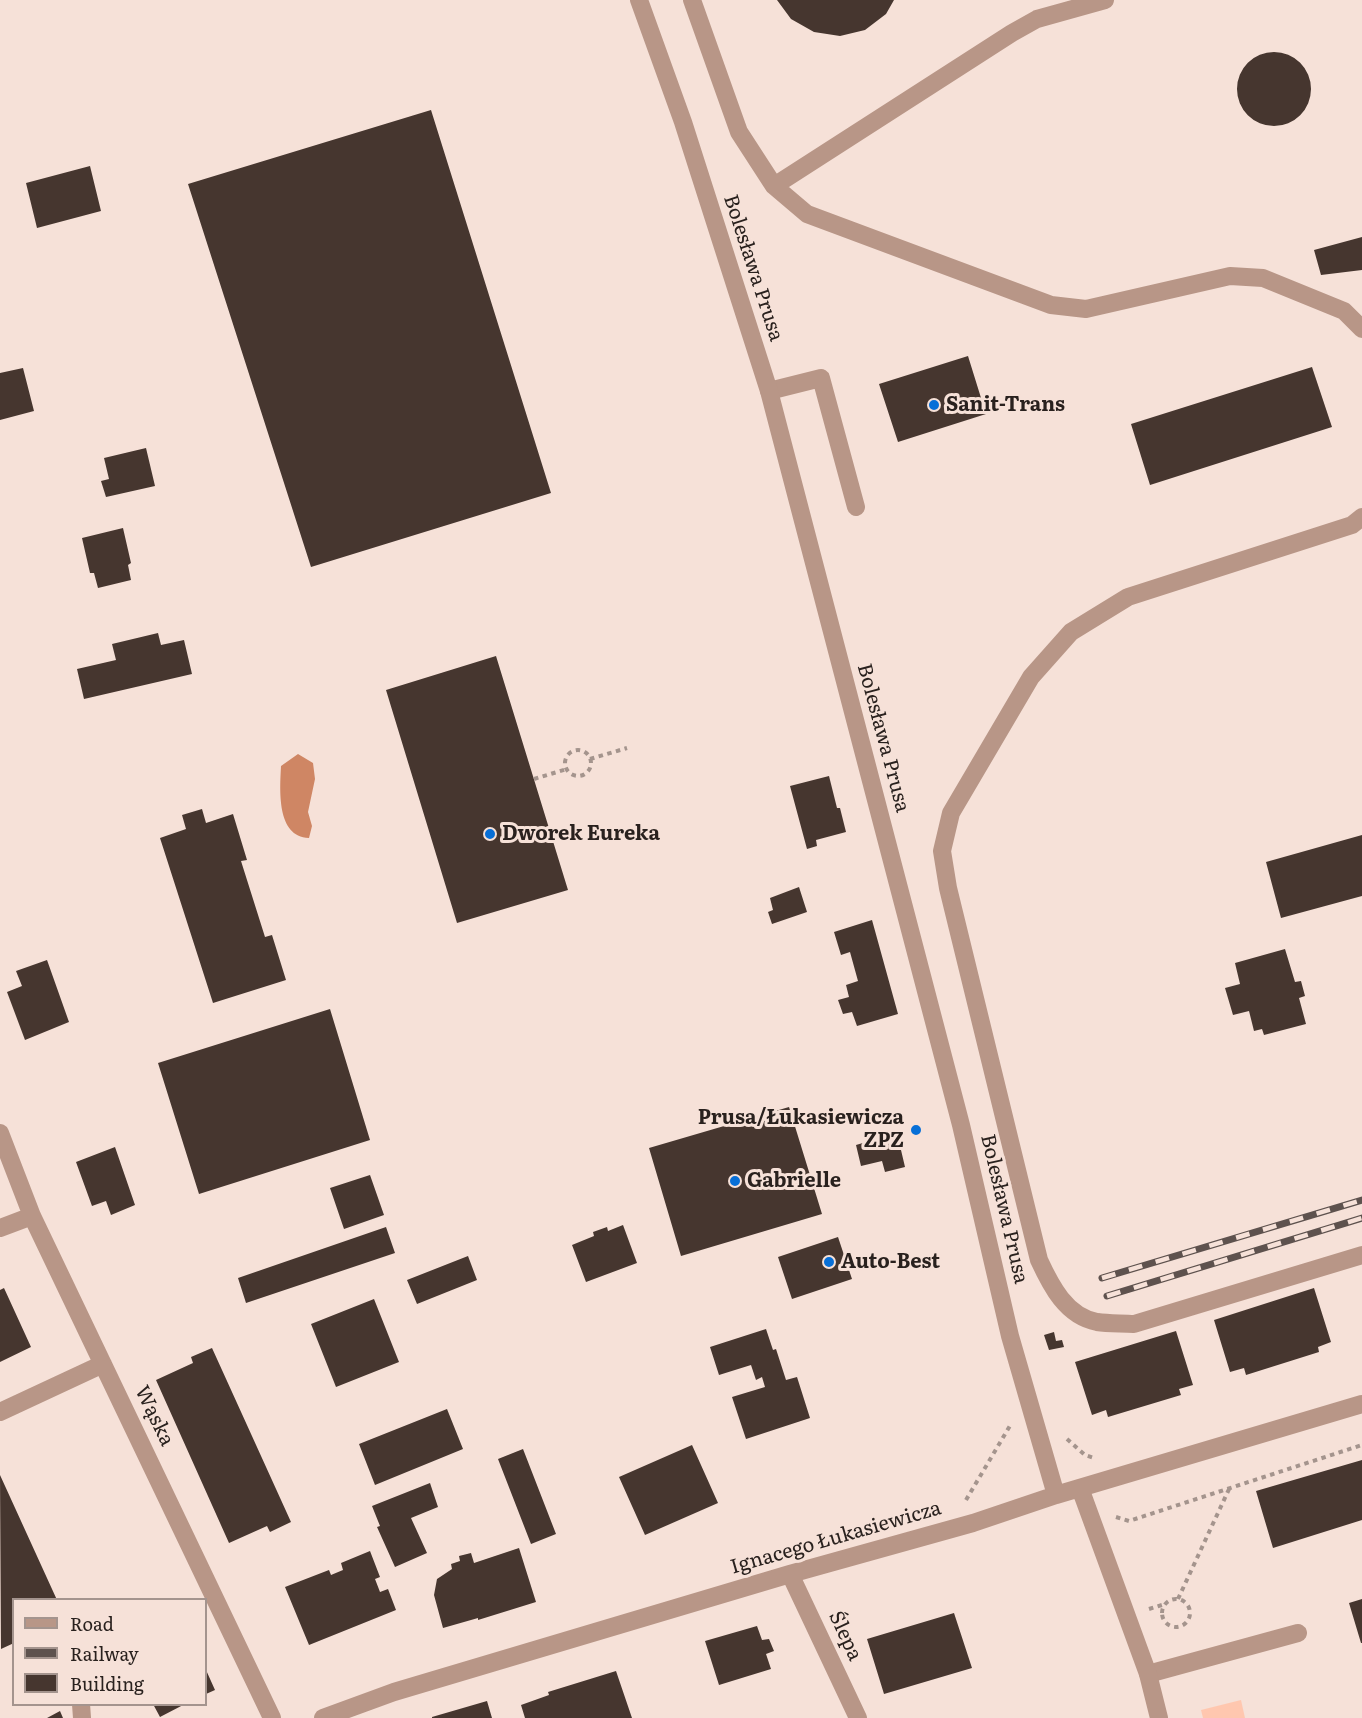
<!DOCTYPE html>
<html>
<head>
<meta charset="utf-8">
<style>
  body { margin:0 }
  #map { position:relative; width:1362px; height:1718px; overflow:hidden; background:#f6e1d8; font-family:Literata,serif }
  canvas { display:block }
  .legend { position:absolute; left:12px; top:1598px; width:195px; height:108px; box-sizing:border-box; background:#f6e1d8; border:2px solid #a4948e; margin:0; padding:8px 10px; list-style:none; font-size:18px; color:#29211e }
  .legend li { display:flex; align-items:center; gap:12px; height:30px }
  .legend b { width:30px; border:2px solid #a4948e }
</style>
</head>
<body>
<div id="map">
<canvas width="1362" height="1718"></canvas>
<ul class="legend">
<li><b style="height:8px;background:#b89687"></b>Road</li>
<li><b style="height:8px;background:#5e524e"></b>Railway</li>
<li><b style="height:16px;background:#46362f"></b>Building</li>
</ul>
</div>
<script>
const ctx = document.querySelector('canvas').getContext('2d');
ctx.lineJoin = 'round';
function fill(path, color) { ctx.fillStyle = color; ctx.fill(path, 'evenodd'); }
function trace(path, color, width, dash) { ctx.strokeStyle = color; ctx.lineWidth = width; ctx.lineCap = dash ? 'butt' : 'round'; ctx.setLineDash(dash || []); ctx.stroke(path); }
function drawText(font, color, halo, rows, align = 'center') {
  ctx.font = font + ' Literata,serif'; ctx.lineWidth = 6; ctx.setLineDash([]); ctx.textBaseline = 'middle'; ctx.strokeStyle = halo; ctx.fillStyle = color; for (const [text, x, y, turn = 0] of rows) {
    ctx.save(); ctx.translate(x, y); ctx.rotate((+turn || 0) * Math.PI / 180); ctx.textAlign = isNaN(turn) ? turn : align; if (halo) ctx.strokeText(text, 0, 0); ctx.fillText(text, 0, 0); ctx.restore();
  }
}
fill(new Path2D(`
  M1241,1700L1245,1718H1203L1201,1710Z`), '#ffc7af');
fill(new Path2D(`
  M298,754L313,763L315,779L308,812L312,826L309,838C276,837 280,789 281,766Z`), '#cf8664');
fill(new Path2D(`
  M777,0H894L886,14L865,30L840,36L814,32L791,19Z
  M1237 89a37 37 0 1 1 74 0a37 37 0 1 1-74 0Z
  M431,110L551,493L311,567L188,184Z
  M90,166L101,211L37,228L26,183Z
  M1362,237V270L1321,275L1314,250Z
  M968,356L986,414L898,442L879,384Z
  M1312,367L1332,427L1150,485L1131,424Z
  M23,368L34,411L0,420V373Z
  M146,448L155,486L106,497L101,481L109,479L104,458Z
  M123,528L131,563L128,565L131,580L98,588L94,573H90L82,538Z
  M158,633L161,645L184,640L192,674L84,699L77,669L116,660L112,644Z
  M496,656L568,890L457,923L386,690Z
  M829,776L837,808H840L846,832L816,840L817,846L807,849L790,786Z
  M202,809L206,823L233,814L247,860L241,861L265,937L272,935L286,980L213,1003L160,838L186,829L182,815Z
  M1362,835V896L1281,918L1266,862Z
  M799,887L807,912L772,924L768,912L773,910L770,898Z
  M872,920L898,1014L857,1026L852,1012L843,1014L838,1000L849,997L846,985L858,981L850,952L841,955L834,932Z
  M1285,949L1295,982L1301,981L1305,996L1299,998L1306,1024L1264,1035L1262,1029L1254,1031L1249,1011L1233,1015L1225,988L1240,984L1235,963Z
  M47,960L69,1022L25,1040L7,992L22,986L16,971Z
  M330,1009L370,1140L199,1194L158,1063Z
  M789,1107L822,1214L681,1256L649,1148Z
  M897,1133L905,1167L885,1172L882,1161L861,1166L856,1145Z
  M115,1147L135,1205L111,1215L106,1201L92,1206L76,1162Z
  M370,1175L384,1215L344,1229L330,1188Z
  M623,1225L637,1263L586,1282L572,1245L594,1236L593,1232L607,1227L608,1231Z
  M386,1227L395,1253L246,1303L238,1278Z
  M838,1237L852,1279L792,1299L778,1257Z
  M468,1256L477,1280L417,1304L407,1280Z
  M4,1288L31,1347L0,1362V1290Z
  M1314,1288L1331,1342L1318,1347L1319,1352L1246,1375L1244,1368L1230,1372L1214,1320Z
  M374,1299L399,1362L336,1387L311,1324Z
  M766,1329L773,1350L776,1349L786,1380L797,1377L810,1418L746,1439L732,1397L765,1387L762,1377L756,1380L751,1365L719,1375L710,1347Z
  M1176,1331L1193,1385L1179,1389L1181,1395L1108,1417L1106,1410L1092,1415L1075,1362Z
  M1054,1332L1056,1341L1062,1340L1064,1347L1049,1350L1044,1335Z
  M212,1348L291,1522L270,1532L267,1526L229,1543L156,1380L193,1363L191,1357Z
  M447,1409L463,1449L375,1485L359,1444Z
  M692,1445L718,1503L645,1535L619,1477Z
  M523,1449L556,1534L531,1544L498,1459Z
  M1362,1460V1520L1273,1548L1256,1491Z
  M0,1475L57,1600H14V1643L1,1649Z
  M430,1483L438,1507L411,1518L427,1553L395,1567L377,1527L380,1526L372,1506Z
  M519,1548L536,1602L478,1620V1618L443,1628L434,1595L437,1579L452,1569L451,1564L460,1561L459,1556L471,1553L474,1563Z
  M370,1551L380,1577L375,1579L380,1592L388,1589L396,1610L309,1645L285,1587L329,1570L331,1575L343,1570L341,1563Z
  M1362,1599V1643H1361L1349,1603Z
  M954,1613L972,1668L884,1694L867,1639Z
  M757,1626L762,1640L769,1639L774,1651L766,1654L771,1669L719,1685L705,1641Z
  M206,1670L215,1690L206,1694Z
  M616,1671L632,1718H525L521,1705L549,1695L548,1692Z
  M487,1701L492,1718H432V1717Z
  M153,1704H185L160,1717Z
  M60,1711L63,1718H47Z`), '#46362f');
trace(new Path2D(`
  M565 763a13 13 0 1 1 26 0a13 13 0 1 1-26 0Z
  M590,759L627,748
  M534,779L567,769
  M1067,1439L1085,1455L1094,1458
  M966,1500L1011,1424
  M1116,1517L1129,1521L1362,1445
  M1162 1613a14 14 0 1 1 28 0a14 14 0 1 1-28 0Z
  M1178,1599L1230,1487
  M1149,1609L1165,1604`), '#a4948d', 4, [4.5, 4.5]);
trace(new Path2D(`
  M692,0L739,132L774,186L807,214L1051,305L1086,309L1230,276L1263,278L1344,311L1362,329
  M774,186L1012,33L1037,19L1105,0
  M769,391L821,378L856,507
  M1362,517L1352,525L1128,597L1071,632L1031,677L951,813L942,851L948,888L1039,1260C1051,1286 1066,1316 1097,1322C1109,1324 1122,1323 1134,1324L1362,1255
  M1148,1674L1298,1633
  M81,1704L82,1718`), '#b89687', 18);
trace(new Path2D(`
  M639,0L683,122L769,391L961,1125L1010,1336L1056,1495
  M0,1133L32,1216L272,1718
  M0,1228L32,1216
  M0,1412L103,1364
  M1080,1488L1148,1674L1159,1718
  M790,1574L858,1718
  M323,1718L394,1692L790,1574L973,1523L1056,1495L1362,1404`), '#b89687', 18);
const rail = new Path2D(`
  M1102,1278L1362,1200
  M1107,1296L1362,1218`);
trace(rail, '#5e524e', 7);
trace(rail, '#f6e1d8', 4.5, [14]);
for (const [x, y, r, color] of [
  [934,405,6,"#076fd7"],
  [490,834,6,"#076fd7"],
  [916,1130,6,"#076fd7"],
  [735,1181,6,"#076fd7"],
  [829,1262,6,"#076fd7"]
]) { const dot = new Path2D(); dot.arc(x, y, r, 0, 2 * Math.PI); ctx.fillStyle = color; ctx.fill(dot); trace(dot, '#f6e1d8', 2); }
drawText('20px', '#29211e', '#f6e1d8', [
  ["Bolesława Prusa",753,268,72],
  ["Bolesława Prusa",883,738,75],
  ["Bolesława Prusa",1004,1209,77],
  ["Wąska",154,1416,64],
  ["Ignacego Łukasiewicza",836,1538,-16],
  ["Ślepa",845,1636,65]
]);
drawText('bold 20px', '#29211e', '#f6e1d8', [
  ["Sanit-Trans",946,405],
  ["Dworek Eureka",502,834],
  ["Prusa/Łukasiewicza",904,1118,"right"],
  ["ZPZ",904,1141,"right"],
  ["Gabrielle",747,1181],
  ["Auto-Best",841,1262]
], 'left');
</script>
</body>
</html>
